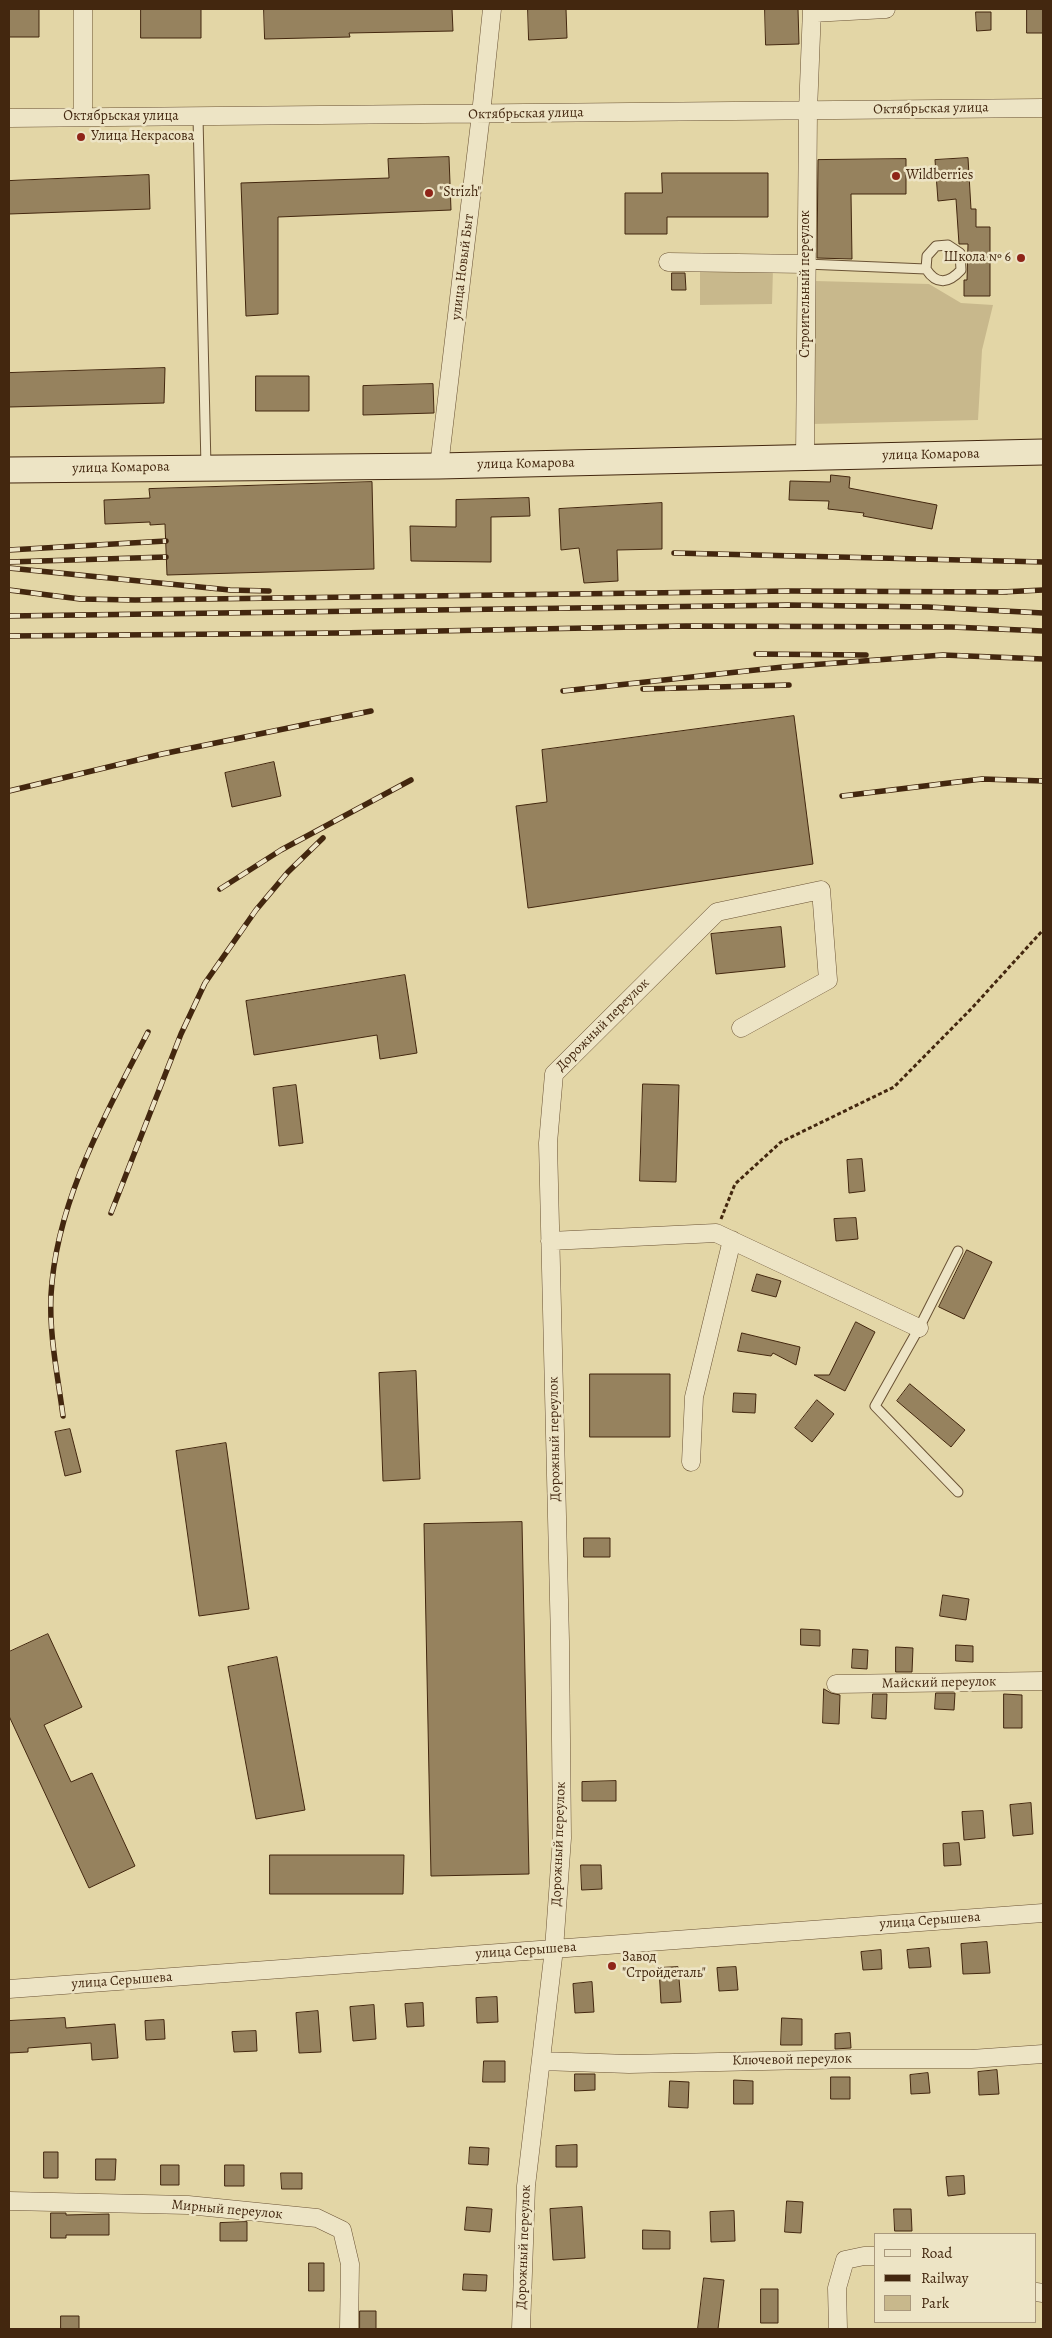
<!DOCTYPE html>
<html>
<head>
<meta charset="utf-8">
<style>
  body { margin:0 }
  #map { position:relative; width:1052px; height:2338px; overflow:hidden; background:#e3d6a6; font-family:Alegreya,serif }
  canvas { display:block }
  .frame { position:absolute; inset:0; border:10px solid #43270f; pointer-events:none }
  .legend { position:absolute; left:874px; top:2233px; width:162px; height:90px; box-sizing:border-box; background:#ede4c5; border:1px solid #a9987c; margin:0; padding:6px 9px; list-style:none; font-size:15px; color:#43270f }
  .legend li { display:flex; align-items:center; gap:10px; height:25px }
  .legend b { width:25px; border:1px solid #a9987c }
</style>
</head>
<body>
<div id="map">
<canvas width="1052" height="2338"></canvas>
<div class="frame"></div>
<ul class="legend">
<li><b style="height:6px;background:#ede4c5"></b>Road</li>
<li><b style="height:6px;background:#43270f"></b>Railway</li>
<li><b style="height:14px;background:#c8b88c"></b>Park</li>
</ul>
</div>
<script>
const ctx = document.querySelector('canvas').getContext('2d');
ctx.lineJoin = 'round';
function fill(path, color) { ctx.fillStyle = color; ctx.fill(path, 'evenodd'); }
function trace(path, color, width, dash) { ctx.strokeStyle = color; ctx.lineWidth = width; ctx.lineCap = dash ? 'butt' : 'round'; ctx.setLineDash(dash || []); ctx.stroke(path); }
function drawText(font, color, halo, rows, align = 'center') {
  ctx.font = font + ' Alegreya,serif'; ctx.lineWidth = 5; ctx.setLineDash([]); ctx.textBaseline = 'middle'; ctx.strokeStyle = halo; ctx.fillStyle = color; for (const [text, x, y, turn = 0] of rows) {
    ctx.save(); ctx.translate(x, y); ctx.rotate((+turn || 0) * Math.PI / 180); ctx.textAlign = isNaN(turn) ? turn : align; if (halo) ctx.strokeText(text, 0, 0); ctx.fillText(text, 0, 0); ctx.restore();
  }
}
fill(new Path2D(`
  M773,269L772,304L700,305V271Z
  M815,281L929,284L961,303L993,305L982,350L978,420L812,424Z`), '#c8b88c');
const building = new Path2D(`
  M9,9H39V37H9Z
  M141,9H201V38H141Z
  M264,9H452L453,31L349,33L350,37L265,39Z
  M528,9H566L567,38L529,40Z
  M765,9H798L799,44L766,45Z
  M1027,9H1043V33H1027Z
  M976,12H991V30L977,31Z
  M449,157L451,210L278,217V314L246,316L241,183L389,178L388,159Z
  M968,158L971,209H976V227H990V296H964V280H967L968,244H959L956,199L938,201L935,160Z
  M906,159V194H851L852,259L817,258L818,160Z
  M662,173H768V217H667V234H625V193H662Z
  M149,175L150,209L9,214V181Z
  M672,273H685L686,290H672Z
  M165,368L164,403L9,407V373Z
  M256,376H309V411H256Z
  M433,384L434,413L363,415V386Z
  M831,475L850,477L849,488L937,505L932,529L863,516L864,513L828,509L829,501L789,500L790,481L830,482Z
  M372,482L374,569L167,575L165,524L150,525V522L105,524L104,500L150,498L149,489Z
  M529,498L530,516L491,517V562L411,561L410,526L456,527V500Z
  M662,503V549L617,550L618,581L584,583L579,548L561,550L559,509Z
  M794,716L813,864L528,908L516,806L547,802L542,750Z
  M274,762L281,796L232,807L225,773Z
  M781,927L785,967L716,974L711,934Z
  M405,975L417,1053L380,1059L377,1035L254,1055L246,1001Z
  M643,1084L679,1085L676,1182L640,1181Z
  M296,1085L303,1143L279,1146L273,1088Z
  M862,1159L865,1191L849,1193L847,1160Z
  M856,1218L858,1239L836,1241L834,1219Z
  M967,1250L992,1262L964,1319L939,1307Z
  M757,1274L781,1281L776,1297L752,1291Z
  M856,1322L875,1332L845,1391L814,1375H829Z
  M742,1333L800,1347L796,1365L773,1353L771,1356L738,1351Z
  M416,1371L420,1479L383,1481L379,1373Z
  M590,1374H670V1437H590Z
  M910,1384L965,1430L951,1447L897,1401Z
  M734,1393L756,1394L755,1413L733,1412Z
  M817,1400L834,1414L812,1442L795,1428Z
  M70,1429L81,1472L65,1476L55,1432Z
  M226,1443L249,1609L199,1616L176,1451Z
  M522,1522L529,1874L431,1876L424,1524Z
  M584,1538H610V1557H584Z
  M943,1595L969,1599L966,1620L940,1616Z
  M801,1629L820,1630V1646L801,1645Z
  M48,1634L82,1707L44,1725L71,1782L92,1773L135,1866L89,1888L9,1716V1652Z
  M956,1645L973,1646V1662L956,1661Z
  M896,1647L913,1648L912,1672H896Z
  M853,1649L868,1650L867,1669L852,1668Z
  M277,1657L305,1810L256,1819L228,1667Z
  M824,1689L831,1693L840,1695L839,1724L823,1723Z
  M936,1693H955L954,1710L935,1709Z
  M873,1694H887L886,1719L872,1718Z
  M1004,1694L1022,1695V1728H1004Z
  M616,1781V1801H582V1782Z
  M1031,1803L1033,1834L1013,1836L1010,1805Z
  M983,1811L985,1838L964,1840L962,1812Z
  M959,1843L961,1865L944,1866L943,1844Z
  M270,1855H404L403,1894H270Z
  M581,1865H601L602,1889L582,1890Z
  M987,1942L990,1973L963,1974L961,1944Z
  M929,1948L931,1967L909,1968L907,1950Z
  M881,1950L882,1969L863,1970L861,1952Z
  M678,1967L681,2002L661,2003L659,1968Z
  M736,1967L738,1990L719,1991L717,1968Z
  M592,1982L594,2012L575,2013L573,1984Z
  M497,1997L498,2022L477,2023L476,1998Z
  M423,2003L424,2026L407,2027L405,2004Z
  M374,2005L376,2039L353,2041L350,2007Z
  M318,2011L321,2052L299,2053L296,2013Z
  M65,2018L66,2028L115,2024L118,2058L92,2060L91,2043L28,2048V2052L9,2053V2021Z
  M782,2018L802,2019V2045H781Z
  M164,2020L165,2039L146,2040L145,2021Z
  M256,2031L257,2051L234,2052L232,2032Z
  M850,2033L851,2048L835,2049V2034Z
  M484,2061H505V2082H483Z
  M997,2070L999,2094L979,2095L978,2072Z
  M928,2073L930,2093L911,2094L910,2075Z
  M575,2074H595V2090L575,2091Z
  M831,2077H850V2099H831Z
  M734,2080L753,2081V2104H734Z
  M670,2081L689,2082L688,2108L669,2107Z
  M577,2145V2167H556V2146Z
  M470,2147L489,2148L488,2165L469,2164Z
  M44,2152H58V2178H44Z
  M96,2159H116L115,2180H96Z
  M161,2165H179V2185H161Z
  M225,2165H244V2186H225Z
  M281,2173H302V2189H282Z
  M964,2176L965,2194L948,2196L946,2177Z
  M787,2201L803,2202L801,2233L785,2232Z
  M467,2207L492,2209L490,2232L465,2230Z
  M582,2207L585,2258L553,2260L550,2209Z
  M894,2209H911L912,2231H895Z
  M734,2211L735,2241L711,2242L710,2212Z
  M51,2213H66V2215L109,2214V2235H66V2238H51Z
  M247,2222V2241H220V2223Z
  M643,2230L670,2231V2249H643Z
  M309,2263H324V2291H309Z
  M464,2274L487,2275L486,2291L463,2290Z
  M704,2278L724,2280L718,2329H698Z
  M761,2289H778V2323H761Z
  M360,2311H376V2329H360Z
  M61,2316H79V2329H61Z`);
fill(building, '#96825e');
trace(building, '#43270f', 1);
const lane = new Path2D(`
  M198,117L206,467
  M806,264L926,269L927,256L936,246L948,245L960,253L961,270C949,283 937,286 926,269
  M958,1492L875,1406L919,1328L958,1251`);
const street = new Path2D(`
  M83,9V117
  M812,13L886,9
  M9,118L1043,108
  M668,262L806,264
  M805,458L808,111L812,9
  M439,466L481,114L492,9
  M550,1241L716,1233L919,1328
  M691,1462L694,1397L732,1240
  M836,1684L1043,1681
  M9,1989L1043,1913
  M541,2061L629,2064L853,2059H971L1043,2054
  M9,2201L188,2205L317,2218L342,2230L350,2264L349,2329
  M1036,2292L1043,2293
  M521,2329L526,2186L554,1949L562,1838L560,1641L548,1143L554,1074L717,912L821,890L828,980L741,1028
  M838,2329L837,2288L845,2260L864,2256H876`);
const secondary = new Path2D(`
  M9,470L439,466L1043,452`);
trace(lane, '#6b5335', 11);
trace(street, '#6b5335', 19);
trace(secondary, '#43270f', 27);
trace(new Path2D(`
  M721,1219L735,1184L781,1142L894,1087L972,1008L1043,930`), '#43270f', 3, [4, 2.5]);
trace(lane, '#ede4c5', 9);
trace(street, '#ede4c5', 18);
trace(secondary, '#ede4c5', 25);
const rail = new Path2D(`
  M9,550L166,541
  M674,553L1043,562
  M9,562L166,557
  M9,568L230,590L269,591
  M9,590L80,599L135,600L791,591L1007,592
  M1002,592L1043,590
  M9,616L788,605L928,607L1043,613
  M9,636L338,633L686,626L952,627L1043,631
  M756,654L866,655
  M643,689L789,685
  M563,691L783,667L943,655L1043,659
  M9,791L162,754L371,711
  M842,796L982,779L1043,781
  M220,889L281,850L411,780
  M111,1213L181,1034L205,983L256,910L288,872L323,838
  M63,1416C58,1377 49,1335 51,1295C56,1201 106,1114 148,1032`);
trace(rail, '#43270f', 5.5);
trace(rail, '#ede4c5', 4, [11]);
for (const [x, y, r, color] of [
  [81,137,5,"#8f2418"],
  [896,176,5,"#8f2418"],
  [429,193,5,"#8f2418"],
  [1021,258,5,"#8f2418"],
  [612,1966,5,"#8f2418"]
]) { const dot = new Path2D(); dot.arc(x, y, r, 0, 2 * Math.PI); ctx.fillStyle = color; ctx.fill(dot); trace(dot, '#ede4c5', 2); }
drawText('14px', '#43270f', '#ede4c5', [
  ["Октябрьская улица",931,109,-1],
  ["Октябрьская улица",526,114,-1],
  ["Октябрьская улица",121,117],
  ["улица Новый Быт",463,267,-83],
  ["Строительный переулок",806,284,-90],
  ["улица Комарова",931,455,-1],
  ["улица Комарова",526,464,-1],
  ["улица Комарова",121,468,-1],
  ["Дорожный переулок",603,1025,-45],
  ["Дорожный переулок",555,1439,-91],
  ["Майский переулок",939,1683,-1],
  ["Дорожный переулок",559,1844,-88],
  ["улица Серышева",930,1921,-4],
  ["улица Серышева",526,1951,-4],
  ["улица Серышева",122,1981,-4],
  ["Ключевой переулок",792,2060,-1],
  ["Мирный переулок",227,2210,5],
  ["Дорожный переулок",524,2247,-88]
]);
drawText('14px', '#43270f', '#ede4c5', [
  ["Улица Некрасова",91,137],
  ["Wildberries",906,176],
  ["\"Strizh\"",439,193],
  ["Школа № 6",1011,258,"right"],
  ["Завод",622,1958],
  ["\"Стройдеталь\"",622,1974]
], 'left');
</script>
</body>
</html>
